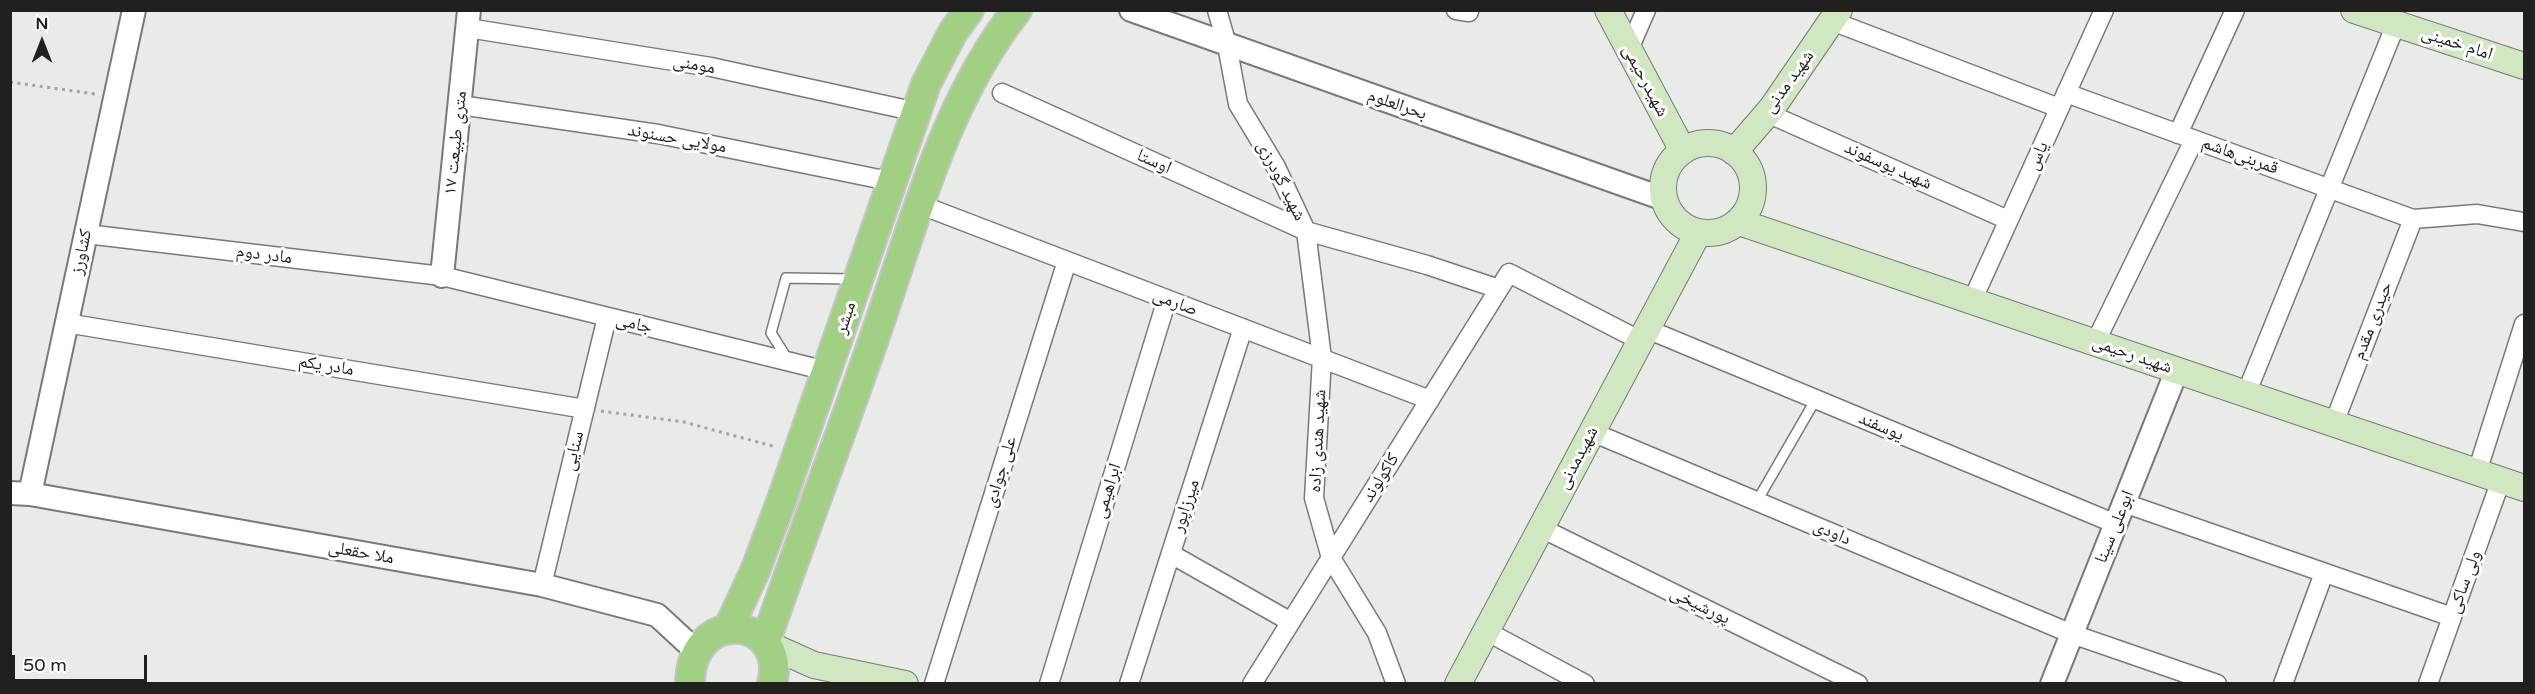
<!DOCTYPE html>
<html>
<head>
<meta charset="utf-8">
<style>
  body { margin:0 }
  #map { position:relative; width:2535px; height:694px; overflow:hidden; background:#e8ebe7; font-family:"Varela Round",sans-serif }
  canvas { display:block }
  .frame { position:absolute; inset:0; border:12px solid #20211f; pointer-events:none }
  .north { position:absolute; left:12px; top:12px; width:60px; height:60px; -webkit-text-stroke:4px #fff; paint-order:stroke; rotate:0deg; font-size:16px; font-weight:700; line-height:24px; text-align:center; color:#20211f }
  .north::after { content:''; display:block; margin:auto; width:21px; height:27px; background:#20211f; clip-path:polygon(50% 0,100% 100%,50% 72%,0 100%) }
  .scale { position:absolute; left:12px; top:655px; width:135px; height:27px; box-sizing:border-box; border:3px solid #20211f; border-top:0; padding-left:8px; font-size:18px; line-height:21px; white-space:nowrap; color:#20211f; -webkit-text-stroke:4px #fff; paint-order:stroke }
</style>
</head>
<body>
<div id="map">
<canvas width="2535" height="694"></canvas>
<div class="frame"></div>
<div class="north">N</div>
<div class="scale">50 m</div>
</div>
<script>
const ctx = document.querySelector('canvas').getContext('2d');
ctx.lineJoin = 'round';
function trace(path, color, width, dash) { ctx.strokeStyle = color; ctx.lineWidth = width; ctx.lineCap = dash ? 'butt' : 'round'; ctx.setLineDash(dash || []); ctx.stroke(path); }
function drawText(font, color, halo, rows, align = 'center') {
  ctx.font = font + ' "Varela Round","Noto Naskh Arabic",sans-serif'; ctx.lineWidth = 6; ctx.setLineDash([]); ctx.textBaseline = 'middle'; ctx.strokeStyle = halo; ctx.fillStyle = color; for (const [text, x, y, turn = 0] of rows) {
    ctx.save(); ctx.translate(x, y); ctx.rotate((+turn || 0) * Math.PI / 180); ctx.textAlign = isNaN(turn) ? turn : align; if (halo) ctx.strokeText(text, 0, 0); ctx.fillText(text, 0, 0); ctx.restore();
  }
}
const service = new Path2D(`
  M788,360L771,333L786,278L854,279
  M1757,501L1816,399`);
const minor = new Path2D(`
  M1217,10L1227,45L1238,104L1276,167L1306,231L1322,358L1314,498L1331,558L1377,633L1396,684
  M1456,10L1469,12
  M1832,21L2059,108
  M468,28L711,67L917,112
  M1629,49L1646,10
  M1002,93L1306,231L1427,265L1499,289
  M2066,93L2413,219L2477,214L2524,222
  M460,105L658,134L894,182
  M1767,113L2008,220
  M2178,134L2235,10
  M921,205L1430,400
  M86,234L442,276L827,371
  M1972,301L2104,10
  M66,323L585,409
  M1647,329L2116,524
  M2095,343L2194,140
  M2246,394L2396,24
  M2334,423L2413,219
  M1592,432L2072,634L2217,684
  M2477,472L2524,324
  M2124,503L2452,617
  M1541,528L1858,684
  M1171,554L1291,622
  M542,585L607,317
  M1486,631L1585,684
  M934,684L1067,261
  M1049,684L1167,299
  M1129,684L1243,328
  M1252,684L1509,273L1641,341
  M2283,684L2324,573
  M2428,684L2501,480`);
const tertiary = new Path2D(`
  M1131,10L1664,199
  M442,276L469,10
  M10,493L30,494L542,585L657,615L696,651
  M30,494L134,10
  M2052,684L2177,370`);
const secondary = new Path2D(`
  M1608,10L1683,151
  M2354,10L2524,66
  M1663 188a45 45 0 1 1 90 0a45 45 0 1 1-90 0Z
  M1734,152L1772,108L1839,10
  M1739,222L2524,488
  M765,643L814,665L905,684
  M1458,684L1698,233`);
const primary = new Path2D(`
  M728,629L755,571L782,499L926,84L953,32L969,10
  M765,643C801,538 841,435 877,330C915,221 944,103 1017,10
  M690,684C691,604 789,617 772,684`);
trace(service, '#787a77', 12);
trace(minor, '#787a77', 21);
trace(tertiary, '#787a77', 26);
trace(secondary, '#787a77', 28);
trace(primary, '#c5c5c5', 32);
trace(new Path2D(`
  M10,82L95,94
  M601,411L684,422L776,447`), '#a3a5a2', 3, [3, 4.5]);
trace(service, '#fff', 9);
trace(minor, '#fff', 18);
trace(tertiary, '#fff', 22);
trace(secondary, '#d0e7c2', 26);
trace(primary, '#a1cf84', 28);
drawText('18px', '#20211f', '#fff', [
  ["امام خمینی",2457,44,18],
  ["مومنی",694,65,10],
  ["شهیدرحیمی",1645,81,62],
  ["شهید مدنی",1789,82,-54],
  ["بحرالعلوم",1397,105,19],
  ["مولایی حسنوند",677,139,10],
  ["۱۷ متری طبیعت",456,143,-84],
  ["یاس",2038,156,-66],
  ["قمربنی‌هاشم",2240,156,20],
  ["اوستا",1154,162,24],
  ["شهید یوسفوند",1888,166,24],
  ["شهید گودرزی",1281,181,63],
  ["کشاورز",82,252,-78],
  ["مادر دوم",264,255,7],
  ["صارمی",1175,303,21],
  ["مبشر",846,318,-71],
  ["حیدری مقدم",2373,321,-69],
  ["جامی",634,324,14],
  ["شهید رحیمی",2132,355,19],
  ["مادر یکم",326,366,9],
  ["یوسفند",1881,427,23],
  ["شهید هندی زاده",1318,441,-87],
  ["سنایی",574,451,-76],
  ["شهیدمدنی",1578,458,-62],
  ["علی جوادی",1001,472,-73],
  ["کاکولوند",1381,478,-58],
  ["ابراهیمی",1108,491,-73],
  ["میرزاپور",1186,506,-72],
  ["ابوعلی سینا",2115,527,-68],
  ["داودی",1832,533,23],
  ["ملا حقعلی",361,553,10],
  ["ولی ساکی",2465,582,-70],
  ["پورشیخی",1700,606,26]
]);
</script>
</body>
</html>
